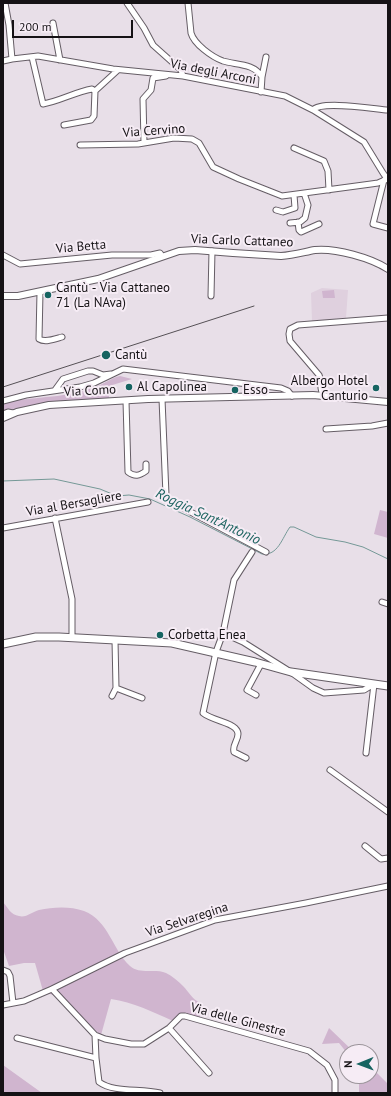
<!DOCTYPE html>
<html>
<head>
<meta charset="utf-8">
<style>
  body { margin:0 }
  #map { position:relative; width:391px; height:1096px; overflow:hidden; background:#e8dfe8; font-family:"PT Sans",sans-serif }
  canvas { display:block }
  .frame { position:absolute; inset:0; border:4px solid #151215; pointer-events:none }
  .north { position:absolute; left:339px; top:1044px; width:40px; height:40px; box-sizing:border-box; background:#f6ecf5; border:1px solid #9c959b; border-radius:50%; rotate:269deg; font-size:11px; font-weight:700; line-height:16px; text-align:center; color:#151215 }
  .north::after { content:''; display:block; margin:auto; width:14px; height:18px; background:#166461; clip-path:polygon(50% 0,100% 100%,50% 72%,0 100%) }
  .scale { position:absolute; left:12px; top:20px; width:121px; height:18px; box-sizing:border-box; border:2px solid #151215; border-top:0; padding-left:5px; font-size:12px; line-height:14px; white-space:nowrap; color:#151215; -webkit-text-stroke:3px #f6ecf5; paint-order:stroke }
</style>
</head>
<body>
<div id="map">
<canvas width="391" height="1096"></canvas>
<div class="frame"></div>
<div class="north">N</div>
<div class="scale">200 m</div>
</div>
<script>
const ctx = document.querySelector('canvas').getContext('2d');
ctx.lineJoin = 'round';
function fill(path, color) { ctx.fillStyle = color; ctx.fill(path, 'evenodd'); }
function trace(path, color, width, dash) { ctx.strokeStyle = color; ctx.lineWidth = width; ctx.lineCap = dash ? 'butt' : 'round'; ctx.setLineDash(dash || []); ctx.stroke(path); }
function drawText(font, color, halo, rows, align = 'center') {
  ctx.font = font + ' "PT Sans",sans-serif'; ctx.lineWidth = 4; ctx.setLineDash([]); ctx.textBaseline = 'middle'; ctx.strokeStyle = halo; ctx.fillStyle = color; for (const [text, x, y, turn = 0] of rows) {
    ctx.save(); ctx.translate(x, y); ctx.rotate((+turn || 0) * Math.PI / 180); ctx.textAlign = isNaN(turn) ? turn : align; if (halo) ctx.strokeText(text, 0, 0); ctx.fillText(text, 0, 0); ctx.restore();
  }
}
fill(new Path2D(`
  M322,288L348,290L346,318L312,321L311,293Z`), '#dfd0de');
fill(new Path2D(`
  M334,290L335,298H323L322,291Z
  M120,376L132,379L109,386V399L62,401L7,410L3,412V403C18,399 31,399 46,397C61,396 77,393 92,388C102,386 110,378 120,376Z
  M380,510L388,512V538L374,534Z
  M3,902C8,908 11,915 19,916C26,918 32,912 39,910C53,907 70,906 84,911C109,921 112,949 130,966C140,975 155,968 166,973C172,976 178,981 183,986C189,992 192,999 200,1003V1022L178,1018L173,1021C153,1012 133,1002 111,999L101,1035L55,996L43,991L35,963H24L9,966L3,949Z
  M329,1028L354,1052H347V1053L339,1043L322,1044Z
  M3,1065L42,1093H3Z
  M371,1067L388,1084V1093H359V1076H371Z`), '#d0b5cf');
trace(new Path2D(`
  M3,481L54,479L100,489L117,496L129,495L150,499L190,517L262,554C278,556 282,538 290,527H294L316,537L345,542L363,547L388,559`), '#749896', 1);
const minor = new Path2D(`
  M5,3L9,25L12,59
  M127,3L144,28L153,45L181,70L183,76
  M188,3L191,33C194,44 212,57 223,61C236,65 254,63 262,77L261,92
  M53,23L60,60
  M32,57L43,104C60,101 75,92 92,89L95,91
  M3,61L12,59L38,56L113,69L183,76L285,96L313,110L364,142L383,173L388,180
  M262,77L266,57
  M313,110C321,100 374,109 388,110
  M64,125L91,120L94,116L95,91L118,70
  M144,143L143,99L151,90L153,78L166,76
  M80,145L138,144L174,138L192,139L199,143L213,167L239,179L282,196L371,184L378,183L387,179
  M294,148L324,161L328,171L329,190
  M384,180L373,224L388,228
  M276,210L283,212L295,208L294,195
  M298,222L299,230L301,232L319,224
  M290,223L300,222L305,218L308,205L304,193
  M3,255L20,264L112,255H151L160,253L162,256
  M40,292L39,339C45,343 55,339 62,337
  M211,296L212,251
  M55,390L63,379L88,371H93L103,375L111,374
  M324,396C319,390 322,382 319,375L290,341L289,334L290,329L298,325L388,318
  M162,399L166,495L168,500L266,552
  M3,401L26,395L80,387L94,383L123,369L281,388L288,391L292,396
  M126,401L128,472C135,477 139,476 146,471V464
  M3,414L8,412L13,413
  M326,429L372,426L388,423
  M55,518L72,599V638
  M3,528L148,502
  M252,552L234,580L223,633L243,642L286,669
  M382,602L388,604
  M223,633L216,652L203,713C212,720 229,722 235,728C237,730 238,731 238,734C238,741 232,745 234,752L246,758
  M292,673L313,688L324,693L364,690L374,684
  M116,688L142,698
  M256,695L247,690L261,664
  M112,696L116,688L115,640
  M366,753L374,684
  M330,770L388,812
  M365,846L381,859L388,858
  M3,970L8,972L10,976L13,1003
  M52,989L95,1035L105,1039L131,1044H144L169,1028L181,1016H185L309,1051L327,1065L335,1080V1093
  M3,1005L24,1001L52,989L125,953L215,920L306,903L388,886
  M169,1028L209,1073
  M95,1035L96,1058L99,1082C114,1093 141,1088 160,1093
  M17,1038L96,1058`);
const tertiary = new Path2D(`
  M3,296H18L98,279L179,251L195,250L233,253L281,256C293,255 304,252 315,250C336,248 371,258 388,269
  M3,418L17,412L49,405L148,399L313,395L388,402`);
const secondary = new Path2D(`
  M3,644L36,637H59L172,643L255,662L291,672L388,686`);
trace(minor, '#655d65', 7);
trace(tertiary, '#655d65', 8);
trace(secondary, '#655d65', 9);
trace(minor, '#fff', 5);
trace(tertiary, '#fff', 6);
trace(secondary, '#fff', 7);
trace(new Path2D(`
  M3,387L254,306`), '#555055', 1);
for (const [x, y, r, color] of [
  [48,295,4,"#166461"],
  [106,355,5,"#166461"],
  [129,387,4,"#166461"],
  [376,388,4,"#166461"],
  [235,390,4,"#166461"],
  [160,635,4,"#166461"]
]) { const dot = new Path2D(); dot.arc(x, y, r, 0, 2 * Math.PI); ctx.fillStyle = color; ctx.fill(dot); trace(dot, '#f6ecf5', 1.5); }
drawText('13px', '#151215', '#f6ecf5', [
  ["Via degli Arconi",213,72,11],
  ["Via Cervino",154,131,-4],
  ["Via Carlo Cattaneo",242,241,2],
  ["Via Betta",81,247,-5],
  ["Via Como",90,391,-3],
  ["Via al Bersagliere",74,504,-10],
  ["Via Selvaregina",187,920,-18],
  ["Via delle Ginestre",238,1020,15]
]);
drawText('13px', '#151215', '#f6ecf5', [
  ["Cantù - Via Cattaneo",56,288],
  ["71 (La NAva)",56,303],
  ["Cantù",115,355],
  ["Albergo Hotel",368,381,"right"],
  ["Canturio",368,396,"right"],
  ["Al Capolinea",137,387],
  ["Esso",243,390],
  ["Corbetta Enea",168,635]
], 'left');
drawText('italic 14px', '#1d6460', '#f6ecf5', [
  ["Roggia Sant'Antonio",208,517,25]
]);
</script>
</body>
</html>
